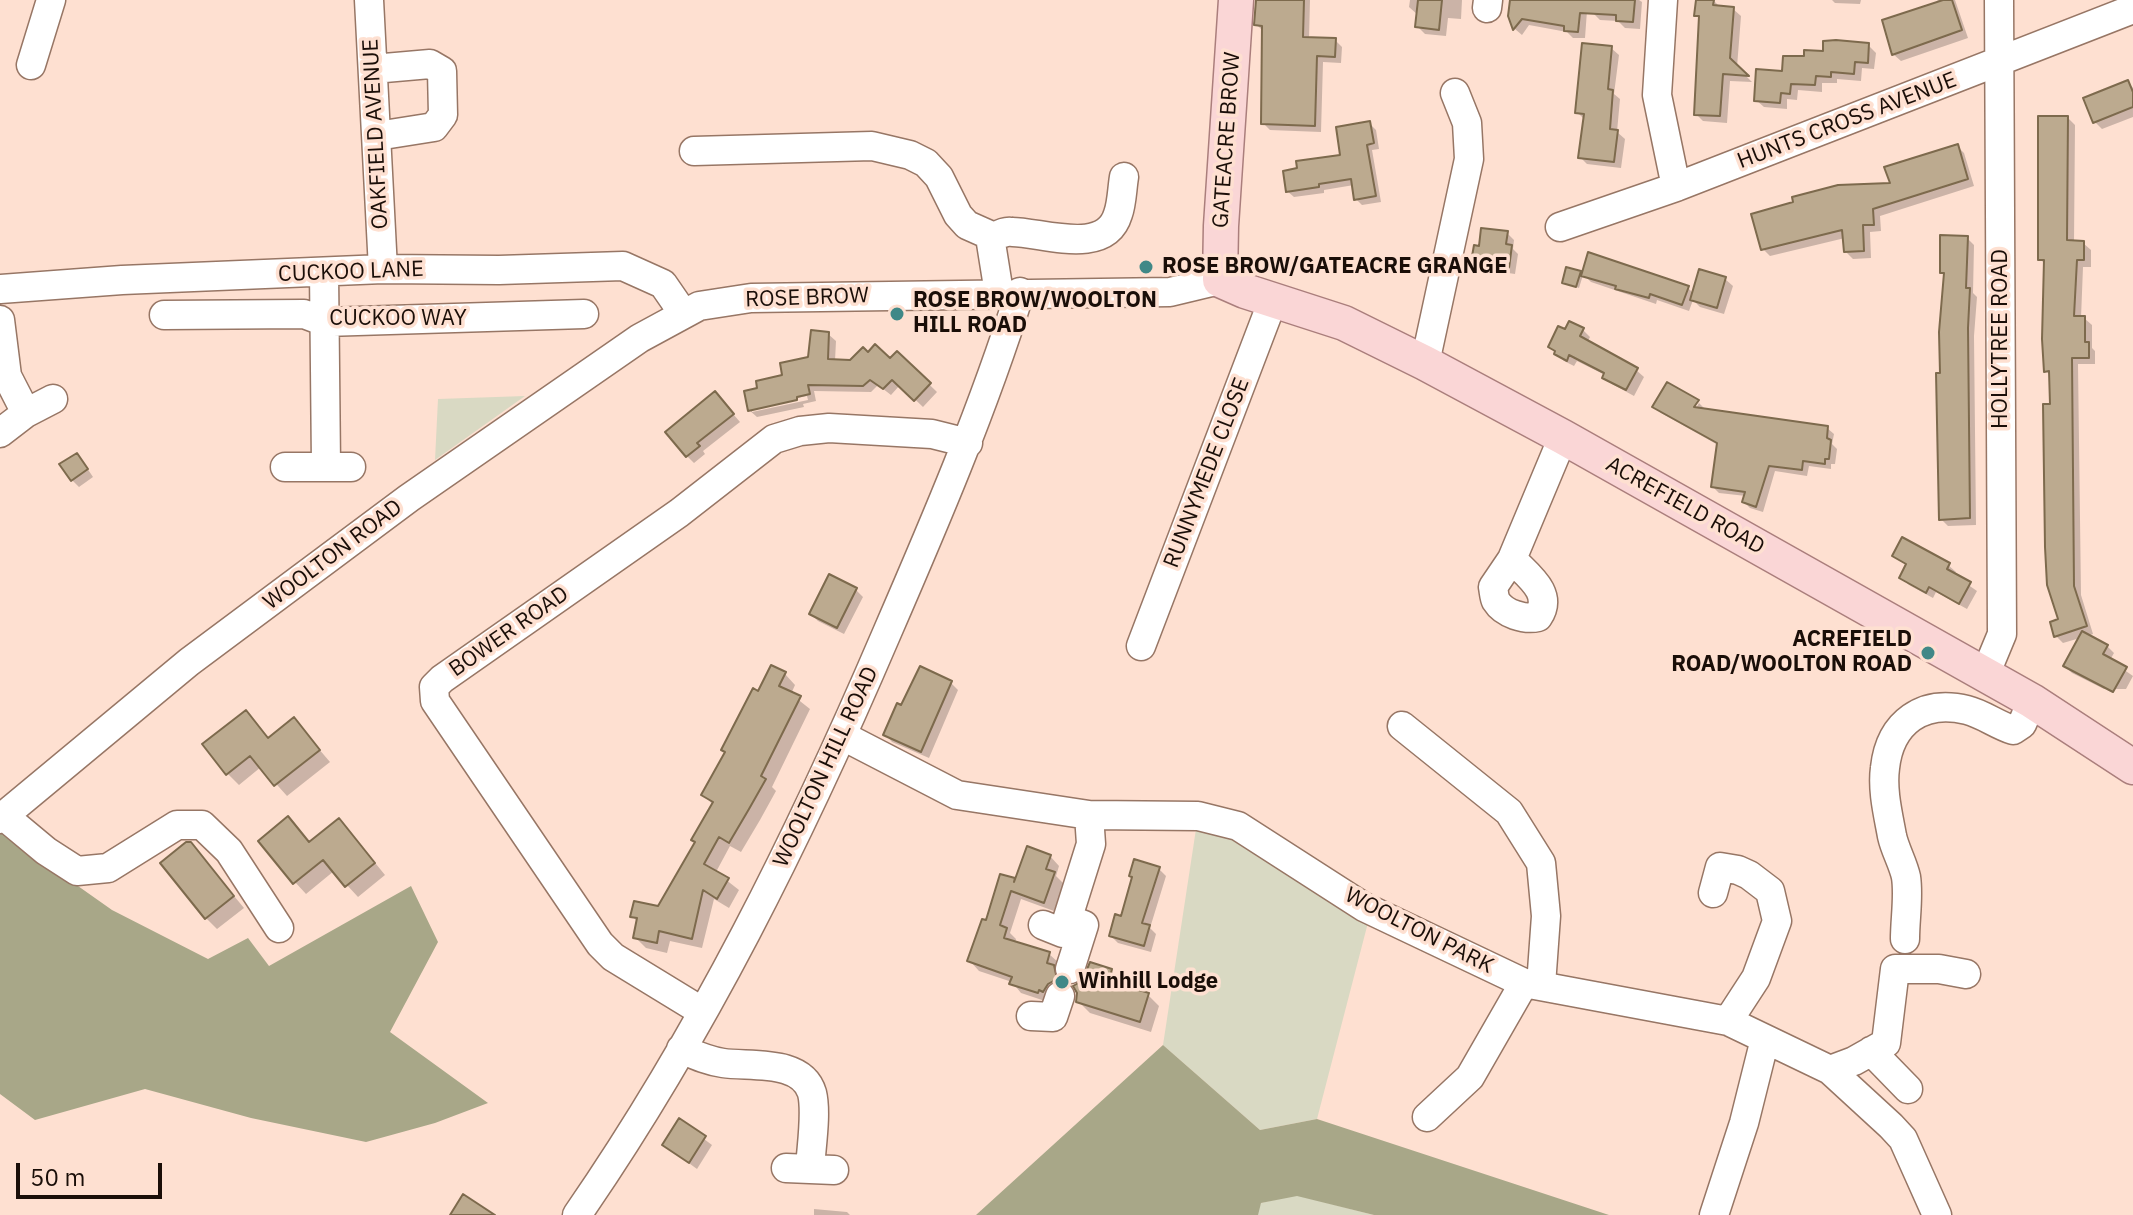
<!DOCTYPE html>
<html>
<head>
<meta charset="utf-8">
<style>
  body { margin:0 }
  #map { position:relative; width:2133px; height:1215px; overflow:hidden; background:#fee0d1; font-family:"IBM Plex Sans",sans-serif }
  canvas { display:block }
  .scale { position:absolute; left:16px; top:1163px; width:146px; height:36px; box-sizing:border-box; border:4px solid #1a0e08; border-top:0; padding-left:10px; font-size:24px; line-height:28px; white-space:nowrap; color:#1a0e08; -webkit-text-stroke:6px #fee0d1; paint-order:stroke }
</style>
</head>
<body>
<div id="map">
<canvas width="2133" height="1215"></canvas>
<div class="scale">50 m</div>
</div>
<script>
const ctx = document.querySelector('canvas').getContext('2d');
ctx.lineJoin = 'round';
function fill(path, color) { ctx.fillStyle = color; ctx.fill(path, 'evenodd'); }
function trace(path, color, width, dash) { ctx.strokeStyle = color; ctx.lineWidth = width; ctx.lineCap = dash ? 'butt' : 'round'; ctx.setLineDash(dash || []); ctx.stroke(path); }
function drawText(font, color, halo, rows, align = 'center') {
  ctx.font = font + ' "IBM Plex Sans",sans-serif'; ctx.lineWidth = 7; ctx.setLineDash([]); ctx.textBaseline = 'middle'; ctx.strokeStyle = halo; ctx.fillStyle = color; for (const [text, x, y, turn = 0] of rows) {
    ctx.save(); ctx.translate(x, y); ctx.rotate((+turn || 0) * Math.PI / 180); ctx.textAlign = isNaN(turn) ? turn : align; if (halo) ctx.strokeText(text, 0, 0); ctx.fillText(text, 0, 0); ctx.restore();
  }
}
fill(new Path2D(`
  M525,396L435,460L438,399Z
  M1198,816L1371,911L1317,1119L1260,1130L1163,1045Z
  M1296,1195L1374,1215H1256L1261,1203Z`), '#d9d9c3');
fill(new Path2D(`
  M0,831L112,910L208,959L248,938L269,966L411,886L438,942L390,1032L488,1103L435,1123L366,1142L251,1118L145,1089L35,1120L0,1094Z
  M1163,1045L1260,1130L1317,1119L1609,1215H1374L1297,1196L1261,1203L1258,1215H976Z`), '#a8a788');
fill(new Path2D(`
  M1258,0H1310L1309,39L1335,40L1342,47L1341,63L1323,62L1321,132L1270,130L1263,123L1264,32L1256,24Z
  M1410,0H1462L1461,19L1448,18L1446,36L1425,34L1417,26L1418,15L1409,7Z
  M1512,0H1545L1587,11L1585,38H1573L1567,32L1529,25L1522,35L1515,29L1510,16Z
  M1594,0H1639L1642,2L1640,29L1625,28L1618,21L1600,20L1593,13Z
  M1698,0H1713L1721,8L1733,9L1741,16L1737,67L1752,82L1730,81L1727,123L1703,121L1696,114L1701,20L1696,15Z
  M1832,0H1861L1860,4L1835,3Z
  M1938,0H1955L1968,38L1901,61L1893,54Z
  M1868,45L1876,53L1874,69L1862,68L1861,81L1837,79V83H1822V92L1798,90L1797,100L1787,99V109L1764,107L1756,100L1805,58Z
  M1611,48L1619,55L1614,94L1620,99L1617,132L1625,139L1621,168L1587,164L1580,157L1585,120L1577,112Z
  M2128,82L2133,88V117L2102,129L2095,122Z
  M2068,118L2075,125L2074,243H2083L2091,250V267H2083L2081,318H2084L2092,325V348L2095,351V364H2078L2081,595L2093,634L2087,636L2107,646L2114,653L2110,660L2133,676L2126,689H2104L2072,673L2065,666L2080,638L2063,643L2056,636L2060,620L2052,377L2046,371V265L2040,259Z
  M1369,123L1376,130L1379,149L1372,150L1381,202L1362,205L1356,199L1354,185L1324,190V193L1294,197L1287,191L1343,156Z
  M1957,146L1964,153L1974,186L1880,216L1881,231L1870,232L1871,258L1853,259L1846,252L1845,238L1770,256L1763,249L1892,185Z
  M1507,233L1514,240L1513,249L1518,254L1515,274L1481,269L1474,262L1481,248Z
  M1967,238L1974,245L1973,293L1977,297L1974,336L1976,525L1948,526L1941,519L1945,276L1942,272Z
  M1580,272L1583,275L1579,288L1564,282Z
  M1584,275L1687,287L1694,294L1725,279L1733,286L1724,314L1700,307L1693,300L1689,311L1657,300L1656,304L1591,282Z
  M1583,330L1590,337L1587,343L1636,370L1644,377L1634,396L1612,384L1605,375L1577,361L1574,366L1564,361L1550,347Z
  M828,334L836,341L835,361H890L897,353L937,392L923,407L900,385L891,395L878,385L871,392L814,391L816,401L803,404L804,407L757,417L749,410L784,377L810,359ZM807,396L808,400L752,412V408Z
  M722,401L740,422L703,451L705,454L694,463L687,456Z
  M1699,403L1704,408L1702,410L1827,428L1834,434L1832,444L1837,449L1835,464H1831V469L1809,466L1807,476L1775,471L1763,512L1750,508L1744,502L1746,496L1719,493L1713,487L1718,445L1661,413L1655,406L1691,417Z
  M83,462L93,477L79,487L72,480Z
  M1894,556L1948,565L1956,572L1954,575L1977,591L1967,609L1936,592L1933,598L1909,585L1902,578L1908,566Z
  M830,576L856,590L863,597L844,634L818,621L811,614Z
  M785,674L795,685L791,694L810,709L772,787L776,791L760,820L741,852L730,846L716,872L739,890L729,908L714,899L702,948L670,941L667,953L646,948L635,937L638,922L632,916L659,908L697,843L713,805L704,795L759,693Z
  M951,683L958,690L929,758L892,742L885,734L902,708Z
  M294,720L330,762L287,796L261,767L239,785L227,773Z
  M350,832L385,875L358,897L334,871L306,894L295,882L310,844Z
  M191,844L244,908L217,929L206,918Z
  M1050,856L1059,866L1056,876L1064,884L1054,911L1021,899L1010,933L1016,939L1015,943L1049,954L1059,963L1065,989L1048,1002L1021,993L1012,982L979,971L970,961L987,923L1014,880L1016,882Z
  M1159,869L1166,876L1150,928L1156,934L1151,952L1118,943L1111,936Z
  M1111,971L1123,982L1121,987L1148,995L1159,1006L1151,1032L1090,1013L1078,1001Z
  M680,1121L712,1145L697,1169L664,1145Z
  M814,1209L847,1212L850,1215H814Z`), '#0003');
const building = new Path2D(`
  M1256,0H1304L1303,37L1336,38L1335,57L1317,56L1315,126L1261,124L1262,26L1254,25Z
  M1418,0H1442L1439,30L1415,27Z
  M1510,0H1635L1633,22L1616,21V15L1580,13L1578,32L1564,31V26L1522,19L1513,30L1508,16Z
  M1696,0H1714L1713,5L1734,7L1730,58L1749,76L1723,74L1720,116L1694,115L1699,16H1694Z
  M1943,0H1952L1962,30L1892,55L1882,20Z
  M1836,40L1869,43L1868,63L1855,62L1854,74L1831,72V77L1816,76L1815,85L1791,84L1790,94L1781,93L1780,103L1754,101L1756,69L1782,71L1783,56H1804V50L1823,51V41Z
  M1582,43L1612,46L1608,89L1613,90L1610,129L1618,130L1614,162L1578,158L1584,114L1575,113Z
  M2128,80L2133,92V107L2093,123L2083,98Z
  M2038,116H2068L2067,240L2084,241V260H2077L2074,316H2085V342H2089V358H2072L2074,586L2087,626L2054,637L2050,622L2058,619L2047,585L2045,547L2043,404H2050L2049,371L2044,372L2042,339L2044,260H2038Z
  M1370,121L1374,143L1367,145L1376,196L1354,200L1351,179L1319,184V187L1286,192L1283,171L1297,168L1296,161L1340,155L1336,127Z
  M1958,144L1968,179L1873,209L1874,225H1863L1864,251L1844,252L1842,230L1761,250L1751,214L1793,202L1792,197L1838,185L1890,183L1884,167Z
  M1481,228L1508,231L1506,244L1512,245L1509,268L1471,262L1474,245L1479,246Z
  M1940,235L1968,236L1966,288H1970L1968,328L1970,518L1939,520L1936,373H1940L1939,332L1944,273H1940Z
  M1588,252L1689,286L1682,305L1650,294L1649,298L1615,289L1616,286L1581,276Z
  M1566,267L1581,271L1576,287L1562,283Z
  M1699,269L1726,277L1717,308L1690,300Z
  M1569,321L1584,328L1580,336L1638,368L1626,390L1602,378L1604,373L1569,355L1567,361L1554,354L1555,351L1548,347L1558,326L1565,329Z
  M811,330L829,332L828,359L850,360L863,347L868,352L875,344L890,358L897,351L931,383L914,401L892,380L883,389L870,380L863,386L808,385L810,394L797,397V400L748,411L744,391L757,388L756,381L782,375L780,363L808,357Z
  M1667,382L1699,400L1694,407L1828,426L1827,438L1831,440L1829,459H1825V464L1803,461L1802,470L1769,466L1756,507L1742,502L1745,492L1711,487L1717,443L1652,407Z
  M715,391L734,414L697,443L700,446L686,457L665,432Z
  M77,453L88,469L71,481L59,464Z
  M1902,537L1950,563L1947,569L1971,582L1959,604L1929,587L1926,593L1899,578L1906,564L1892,556Z
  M829,574L857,588L837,628L809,614Z
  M2082,631L2108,645L2103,654L2127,667L2113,692L2063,666Z
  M771,665L786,672L779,686L801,696L761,776L766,779L749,809L729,843L719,837L704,864L729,878L717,899L703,890L692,939L659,931L657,943L633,938L637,918L630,917L634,901L658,906L695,842L691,840L713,802L701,795L725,752L721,750L753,688L758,691Z
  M920,666L952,681L921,752L883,735L897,703L901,705Z
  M246,710L268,738L294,717L320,750L274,786L250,756L226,775L202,744Z
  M288,816L309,842L339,818L375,863L345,887L323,860L293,884L258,841Z
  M186,842H191L234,896L205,919L160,863Z
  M1027,846L1051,855L1046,869L1055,872L1044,903L1011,891L1000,925L1007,928L1004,938L1050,952L1047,963L1054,965L1057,979L1048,984L1043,992L1039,990L1038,993L1009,984L1012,977L967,961L982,919L986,920L1000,874L1015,878L1014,882Z
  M1134,859L1160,867L1142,923L1150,925L1144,946L1109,936L1115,914L1121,916L1132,877L1129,876Z
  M1090,962L1112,969L1109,981L1149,993L1140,1022L1076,1002L1077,993L1073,986L1082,981Z
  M679,1118L706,1136L689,1163L662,1145Z
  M463,1194L495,1215H450Z`);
fill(building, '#bcaa8f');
trace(building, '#7d6a4d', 2);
const minor = new Path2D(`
  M369,0L383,269
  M1663,0L1657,95L1676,187
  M1487,8L1488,0
  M31,65L51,0
  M373,69L430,64L442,71L443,115L434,127L377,136
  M694,151L872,146L910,155L926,163L939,177L958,215L967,225L994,237
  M1560,227L1676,187L2133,9
  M324,272L326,465
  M0,289L122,280L383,269L499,270L623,266L663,284L683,313
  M999,293L991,243L994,237C1000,234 1005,231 1012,232C1042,232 1105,257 1118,214C1122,203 1122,189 1124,177
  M164,315L304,314L325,322L584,314
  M0,320L7,376L26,413
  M1425,363L1469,159L1467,123L1455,93
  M0,433L26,413L53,399
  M285,467H351
  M1512,559L1493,587C1494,592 1494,597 1496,601C1504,614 1525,620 1538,617C1554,593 1528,576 1512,559L1563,437
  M1141,646L1273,300
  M1985,675L2002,634L1999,0
  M1402,726L1509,812L1541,863L1546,916L1541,985
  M843,736L957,795L1089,815L1198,816L1238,826L1364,907L1524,983L1728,1021L1830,1070L1891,1126L1903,1139L1937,1215
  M4,816L46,851L77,871L108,868L177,825H202L229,851L279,928
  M0,819L189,662L409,498L640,338L699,306L751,298L1170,292L1220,280
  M1713,893L1720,867L1738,870L1749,875L1770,891L1777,921L1756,978L1728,1021
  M1068,919L1084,925L1070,969
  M1043,925L1063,933L1091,844L1089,815
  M1905,939C1905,919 1909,896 1906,877C1903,863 1895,850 1892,836C1888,814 1882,790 1885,768C1890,722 1923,699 1967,710C1983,714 1997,725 2013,730L2022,724L2032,701
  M703,1012L613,957L600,944L435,701L434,687L442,679L679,513L774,439L800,431L829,428L932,434L968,443
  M1031,1016L1053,1017L1060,996
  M681,1049C695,1055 708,1061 723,1063C751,1067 802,1059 812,1093C817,1113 811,1148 810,1169
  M1871,1051L1908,1089
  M1830,1070L1854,1061L1886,1043L1895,969H1939L1966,974
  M1427,1117L1470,1077L1524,983
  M786,1168L834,1170
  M577,1215C702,1034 800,836 886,635C935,522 983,410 1020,292
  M1714,1215L1744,1123L1765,1039`);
const major = new Path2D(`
  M1236,0L1221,226L1220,280L1245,291L1344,323L1425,363L1563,437L2032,701L2133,767`);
trace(minor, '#977665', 31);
trace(major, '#aa7e7c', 37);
trace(minor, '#fff', 28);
trace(major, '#fad6d6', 34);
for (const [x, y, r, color] of [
  [1146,267,8,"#408887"],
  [897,314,8,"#408887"],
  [1928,653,8,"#408887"],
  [1062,982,8,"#408887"]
]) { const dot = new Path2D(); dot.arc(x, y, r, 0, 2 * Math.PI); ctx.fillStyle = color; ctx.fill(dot); trace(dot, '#fee0d1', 3); }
drawText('22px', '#1a0e08', '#fee0d1', [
  ["HUNTS CROSS AVENUE",1847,121,-21],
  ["OAKFIELD AVENUE",376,134,-93],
  ["GATEACRE BROW",1227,140,-86],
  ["CUCKOO LANE",351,272,-2],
  ["ROSE BROW",807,298,-2],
  ["CUCKOO WAY",398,319],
  ["HOLLYTREE ROAD",2001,339,-90],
  ["RUNNYMEDE CLOSE",1207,473,-69],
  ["ACREFIELD ROAD",1685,506,29],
  ["WOOLTON ROAD",333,555,-37],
  ["BOWER ROAD",509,632,-35],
  ["WOOLTON HILL ROAD",826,767,-65],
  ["WOOLTON PARK",1419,931,27]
]);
drawText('bold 22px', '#1a0e08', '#fee0d1', [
  ["ROSE BROW/GATEACRE GRANGE",1162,267],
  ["ROSE BROW/WOOLTON",913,301],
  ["HILL ROAD",913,326],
  ["ACREFIELD",1912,640,"right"],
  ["ROAD/WOOLTON ROAD",1912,665,"right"],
  ["Winhill Lodge",1078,982]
], 'left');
</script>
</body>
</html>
